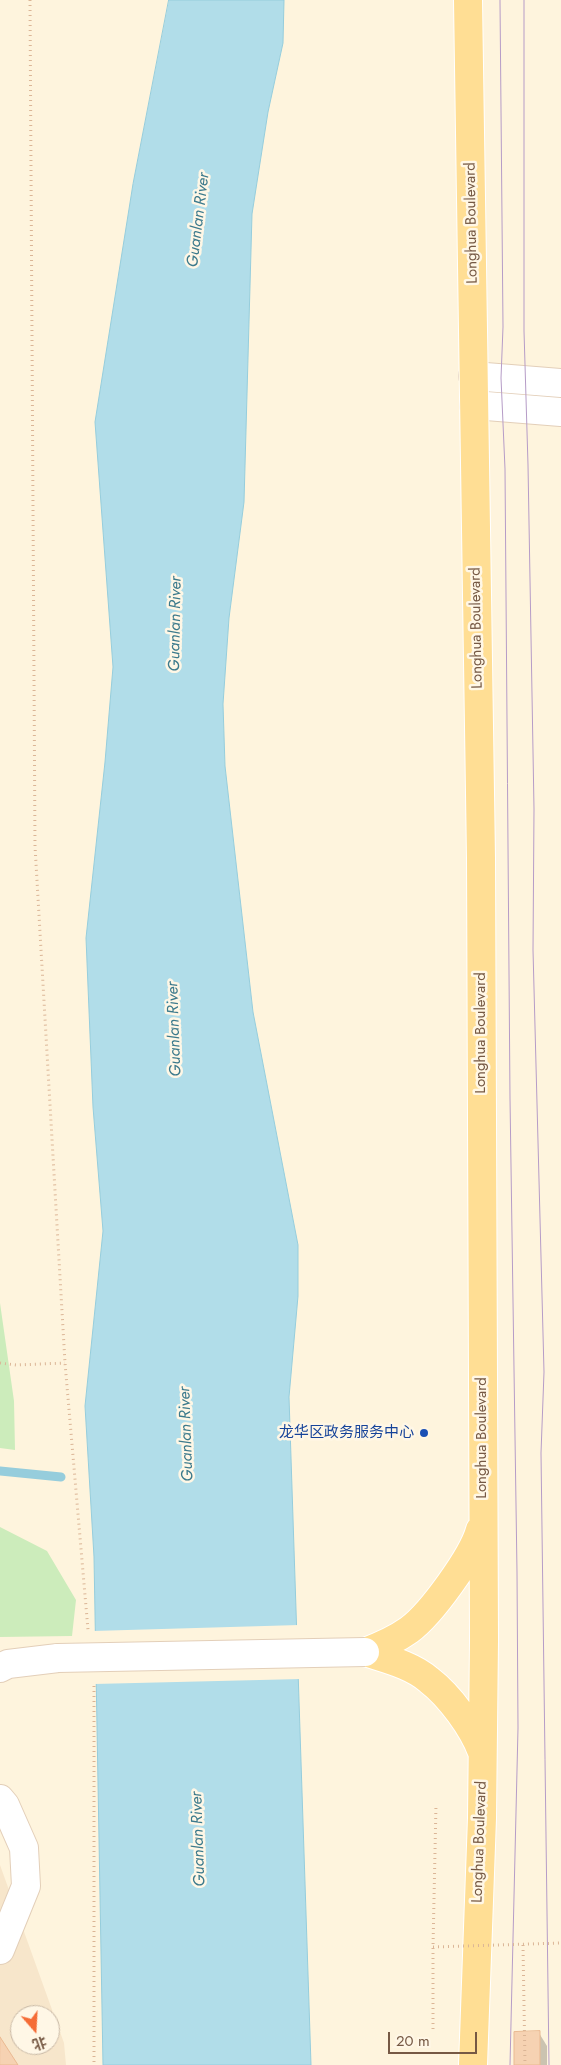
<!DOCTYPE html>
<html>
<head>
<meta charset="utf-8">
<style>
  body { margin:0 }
  #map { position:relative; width:561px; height:2065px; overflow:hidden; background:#fef4dd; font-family:Jost,"Noto Sans SC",sans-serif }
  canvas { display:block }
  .north { position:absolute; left:10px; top:2005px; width:50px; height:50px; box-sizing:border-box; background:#fff7e6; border:1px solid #c8b8a5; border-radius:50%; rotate:161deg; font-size:14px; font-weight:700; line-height:20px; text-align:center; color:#765944 }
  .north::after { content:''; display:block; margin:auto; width:18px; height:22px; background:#f56c36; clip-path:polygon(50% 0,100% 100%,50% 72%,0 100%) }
  .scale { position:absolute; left:388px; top:2032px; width:89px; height:22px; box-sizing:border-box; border:2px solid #765944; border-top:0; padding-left:6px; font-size:15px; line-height:18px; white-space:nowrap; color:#765944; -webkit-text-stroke:4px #fff7e6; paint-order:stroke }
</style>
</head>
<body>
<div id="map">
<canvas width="561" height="2065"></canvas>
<div class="north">北</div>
<div class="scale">20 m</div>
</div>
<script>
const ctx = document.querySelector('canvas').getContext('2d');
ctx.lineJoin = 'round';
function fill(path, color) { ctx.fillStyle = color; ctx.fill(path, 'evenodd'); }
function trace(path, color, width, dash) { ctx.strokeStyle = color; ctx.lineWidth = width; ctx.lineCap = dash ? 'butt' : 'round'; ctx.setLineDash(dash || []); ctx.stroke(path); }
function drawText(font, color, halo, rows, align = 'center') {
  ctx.font = font + ' Jost,"Noto Sans SC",sans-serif'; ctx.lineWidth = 5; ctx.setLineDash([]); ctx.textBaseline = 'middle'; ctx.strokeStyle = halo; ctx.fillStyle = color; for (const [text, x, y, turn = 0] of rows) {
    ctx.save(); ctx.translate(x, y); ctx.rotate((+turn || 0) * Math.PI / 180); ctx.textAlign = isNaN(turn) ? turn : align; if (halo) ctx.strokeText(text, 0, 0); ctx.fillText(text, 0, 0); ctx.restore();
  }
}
fill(new Path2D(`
  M0,1865L64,2043L66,2065H0ZM20,2015H50V2045H20Z`), '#f7e6cb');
fill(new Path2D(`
  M0,1303L14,1401L15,1450L0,1448Z
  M0,1527L47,1551L76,1600L72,1636L0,1637Z`), '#ccecbb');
const water = new Path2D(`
  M169,0H284L283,43L268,112L252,214L244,502L229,618L223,704L225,766L253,1012L298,1245V1296L289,1397L311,2065H103L94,1557L85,1406L103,1231L93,1107L86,938L105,762L113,667L95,422L133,184Z`);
fill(water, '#b1dde9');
trace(water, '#96cddc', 1);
fill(new Path2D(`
  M299,1625L301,1679L94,1684L93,1631Z`), '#fef4dd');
fill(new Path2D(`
  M539,2033L547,2046V2065H516Z`), '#0003');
trace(new Path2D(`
  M0,1471L61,1477`), '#96cddc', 9);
const building = new Path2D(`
  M540,2031V2065H514V2032Z
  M0,2037L18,2065H0Z`);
fill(building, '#f6d2b2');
trace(building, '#eab991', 1);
const minor = new Path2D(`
  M473,376L561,383
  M474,405L561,412
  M0,1668L8,1664L58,1658
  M0,1799L5,1805L24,1848L26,1886L0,1950`);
const major = new Path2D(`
  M468,0L481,858L484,1641L482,1818L473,2065
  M365,1652C381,1646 395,1640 409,1630C431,1614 473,1556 480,1530
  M365,1652C386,1659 412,1665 429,1680C450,1696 473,1728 482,1752`);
trace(minor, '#e3cfb9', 30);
trace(major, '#fff', 30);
trace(new Path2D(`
  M30,0L35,846L65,1363L88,1630
  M0,1363L16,1365L65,1363
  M94,1686V2065
  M523,1945L525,2065
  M433,2029V1947L436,1804`), '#dbb596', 3, [1, 4]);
trace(minor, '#fff', 28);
trace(major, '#ffde94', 28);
trace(new Path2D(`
  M500,0L503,327L501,378L505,469L510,1098L517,1572L518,1728L510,2065
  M524,0V331L528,465L534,809L533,950L544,1372L541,1453L549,2065`), '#b69cc7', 1);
const minorBridge = new Path2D(`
  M58,1658L365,1652`);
trace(minorBridge, '#e3cfb9', 30, []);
trace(new Path2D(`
  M433,1947L561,1943`), '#dbb596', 3, [1, 4]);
trace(minorBridge, '#fff', 28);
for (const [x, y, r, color] of [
  [424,1433,5,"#1a4fb4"]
]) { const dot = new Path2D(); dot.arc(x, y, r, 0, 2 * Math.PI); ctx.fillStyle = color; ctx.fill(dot); trace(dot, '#fff7e6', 2); }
drawText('15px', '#765944', '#fff7e6', [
  ["Longhua Boulevard",472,223,-91],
  ["Longhua Boulevard",477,628,-91],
  ["Longhua Boulevard",481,1033,-90],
  ["Longhua Boulevard",482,1438,-90],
  ["Longhua Boulevard",480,1842,-88]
]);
drawText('15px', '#164399', '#fff7e6', [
  ["龙华区政务服务中心",414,1433]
], 'right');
drawText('italic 16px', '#3c7a8c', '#fff7e6', [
  ["Guanlan River",199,220,-83],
  ["Guanlan River",176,624,-89],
  ["Guanlan River",175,1029,-92],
  ["Guanlan River",187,1434,-92],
  ["Guanlan River",199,1839,-92]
]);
</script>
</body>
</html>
